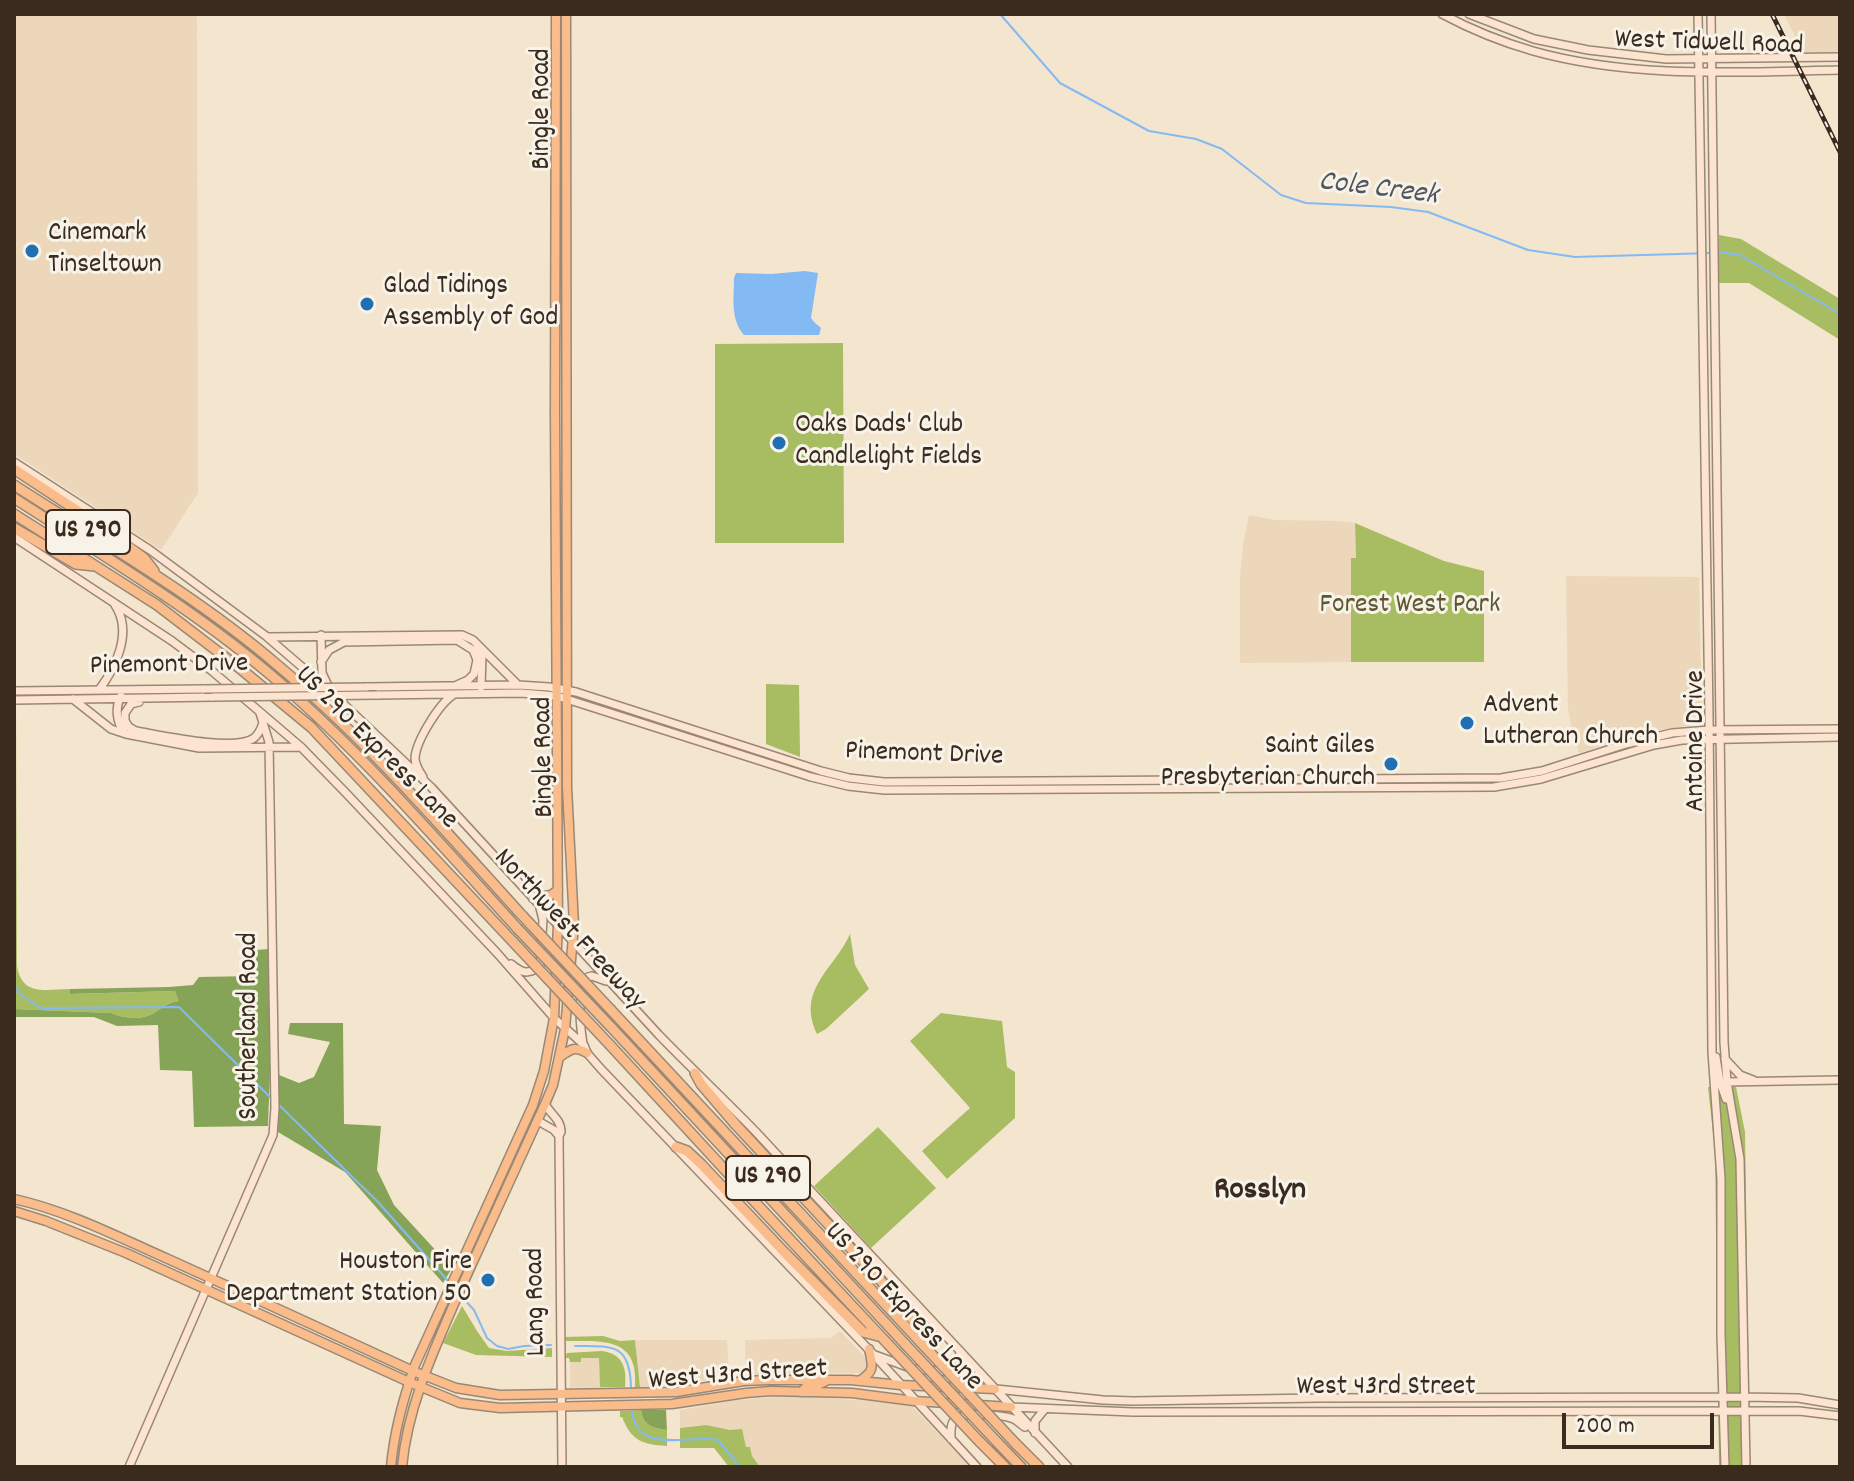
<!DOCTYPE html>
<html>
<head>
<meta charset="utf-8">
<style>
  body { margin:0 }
  #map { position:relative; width:1854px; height:1481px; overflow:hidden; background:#f4e5ce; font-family:Dekko,sans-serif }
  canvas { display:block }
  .frame { position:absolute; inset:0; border:16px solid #3b2a1e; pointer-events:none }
  .scale { position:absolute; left:1562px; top:1413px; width:152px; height:36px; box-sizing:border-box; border:4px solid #3b2a1e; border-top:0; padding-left:10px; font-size:24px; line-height:28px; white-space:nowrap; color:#3b2a1e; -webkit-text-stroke:6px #f7f3e8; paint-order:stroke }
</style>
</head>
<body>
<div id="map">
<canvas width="1854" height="1481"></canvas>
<div class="frame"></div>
<div class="scale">200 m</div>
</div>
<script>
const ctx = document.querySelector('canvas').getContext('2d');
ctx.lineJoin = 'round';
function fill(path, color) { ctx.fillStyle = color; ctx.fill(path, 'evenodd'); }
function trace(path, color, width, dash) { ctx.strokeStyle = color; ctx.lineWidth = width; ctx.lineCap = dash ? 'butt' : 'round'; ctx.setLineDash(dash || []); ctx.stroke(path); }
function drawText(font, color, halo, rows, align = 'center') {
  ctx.font = font + ' Dekko,sans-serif'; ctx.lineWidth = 6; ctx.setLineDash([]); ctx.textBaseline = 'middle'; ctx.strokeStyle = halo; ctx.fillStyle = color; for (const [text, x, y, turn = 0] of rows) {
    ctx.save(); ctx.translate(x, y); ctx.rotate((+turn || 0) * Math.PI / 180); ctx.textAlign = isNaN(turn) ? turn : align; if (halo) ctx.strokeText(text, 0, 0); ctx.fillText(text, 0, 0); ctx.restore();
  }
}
fill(new Path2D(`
  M14,14H197L198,493L161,550L14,454Z
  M1784,14H1840V52L1803,53Z
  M1249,515L1275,520L1336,521L1355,523L1356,558L1351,559V662L1240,663V578L1243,544Z
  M1566,576L1699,577L1702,723L1634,735L1579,753L1572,732L1568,708Z
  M840,1331L868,1360L869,1364L865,1373L766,1374L746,1376L745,1340L831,1338Z
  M635,1340H727L729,1376L672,1386L640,1387Z
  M581,1358H599L600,1387L570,1388V1362H580Z
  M792,1396L904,1403L912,1406L971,1467H760L752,1456L750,1447L746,1448L730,1430L706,1425L680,1428V1410L738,1400Z`), '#ecd7ba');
fill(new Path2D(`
  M1719,235L1741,239L1840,299V340L1749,283H1719Z
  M843,343L844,543H715V344Z
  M1355,523L1444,561L1484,571V662H1351V558H1356Z
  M766,684L799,685L800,757L766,744Z
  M14,705H16L17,966C22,997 46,989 70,989L71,994L175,991L180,1001C163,1003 163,1008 150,1015C138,1020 122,1018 111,1013L14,1009Z
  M850,934L855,965L869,989L826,1029L817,1034C796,989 834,970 850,934Z
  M941,1013L1002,1021L1007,1067L1015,1072V1118L947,1179L922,1151L970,1108L910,1041Z
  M1708,1087H1736L1745,1132L1750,1467H1719L1715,1151Z
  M878,1127L936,1188L871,1248L814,1186Z
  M462,1306L477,1331L489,1348L507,1351L552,1348V1357L476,1355L443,1343Z
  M603,1336L620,1341L635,1340L640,1387H635C639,1337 603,1341 566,1341L564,1337Z
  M602,1351C623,1354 627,1368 625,1387H600L599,1358H581V1362H570L569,1358H564L567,1353Z
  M641,1410C643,1426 653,1428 667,1430V1446C641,1444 632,1441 622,1417H620V1411Z
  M706,1425L730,1430L742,1429L746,1447H750L752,1456L760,1467H729L714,1448H680V1428Z`), '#a8bd61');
fill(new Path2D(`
  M268,949L270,1071L268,1126L194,1127L192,1071L160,1070L158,1025L117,1026L94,1017H14V1009L111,1013C122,1018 138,1020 150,1015C162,1009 164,1003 179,1001L175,991L70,994V989L169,987L193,985L199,977L254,976L257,950Z
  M290,1023H343L344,1124L381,1126L377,1170L394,1205L452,1268L443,1283L345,1172L278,1132L279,1075L299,1083L314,1077L330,1042L288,1034Z
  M666,1410L667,1430C653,1428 643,1426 641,1410Z`), '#86a457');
fill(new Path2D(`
  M805,271L818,273L811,318L814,322L821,328L819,335H744C730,319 734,297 734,278L736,273L771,274Z`), '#84baf3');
trace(new Path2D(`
  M1000,14L1060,83L1149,131L1196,139L1222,149L1281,195L1306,203L1391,207L1428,212L1528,250L1575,257L1712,253
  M1719,252L1740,255L1840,314
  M14,986L22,996L41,1008L179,1007L271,1098
  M279,1105L378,1202L449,1282
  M461,1296L474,1310L487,1338L497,1346L508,1349L524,1346L551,1345
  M575,1346C612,1346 630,1343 631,1387
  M632,1411C637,1456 689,1434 718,1440L740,1467`), '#84baf3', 2);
const secondary = new Path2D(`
  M1442,14C1470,29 1502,42 1533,51C1633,79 1738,72 1840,70
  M1469,14L1534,39L1588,50L1666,59L1840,57
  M1698,14L1709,715L1712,1052L1721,1179V1334L1725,1467
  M1711,14L1724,1042L1727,1082L1740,1159L1746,1467
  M14,462L150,550L266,636L331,692L431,787L659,1035C691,1068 724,1099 756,1132L1068,1467
  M14,537L172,641L212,671L301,747L345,792L497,953L554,1018L584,1045L587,1053L601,1069L873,1354L977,1467
  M321,635L322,673L330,690
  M268,637L462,635L473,640L518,685
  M478,648L482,654L481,687
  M321,662L329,650L344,642L457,640L473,650L477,660L474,674L468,680L457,685
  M367,687L518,685L549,687L576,692L821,771L849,778L884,782L1501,778L1542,771L1626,744L1672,733L1709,730L1840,729
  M99,690C116,667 133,632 115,605
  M14,691L204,689
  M377,695L521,693L557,696L811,777L848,786L884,790L1494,787L1541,779L1654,745L1682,740L1840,737
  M121,696C115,707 116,723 125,733
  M73,699L111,729L126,734L199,748L301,747
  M14,700L213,697
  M139,702L131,704L125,713V721L129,727L136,731C160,735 235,752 254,738C259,734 261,729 263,723
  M423,777C419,771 415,765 415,758C416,741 439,704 453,695
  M511,964C521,972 526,975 538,968L540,965L543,920L539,904
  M583,1044C580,1025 576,992 588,977L592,976L606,981
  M1716,1057L1720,1082L1726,1099
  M1725,1059L1740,1075L1753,1080
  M1724,1082L1840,1080
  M545,1104C551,1115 561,1119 561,1132L559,1136
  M538,1121L554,1130L559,1136L562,1467
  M875,1355L913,1369L951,1372L959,1366L960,1351
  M996,1389L1103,1400L1133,1401L1318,1398L1745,1397L1798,1398L1840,1405
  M1011,1407L1133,1412L1799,1411L1840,1416
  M1035,1433V1421L1044,1410
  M951,1439C951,1432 950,1425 954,1420C962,1411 1003,1415 1014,1419C1018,1421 1021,1425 1025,1427
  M129,1467L273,1135L275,1108L269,742L260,713`);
const primary = new Path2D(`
  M533,898L551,895L558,890
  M560,1057C571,1049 574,1046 587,1053
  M14,1199C68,1211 118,1237 168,1259C250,1296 331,1333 413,1371L456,1388L500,1395L676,1392L744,1381L769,1380H851L900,1385L995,1389
  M14,1211L46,1221L126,1253L409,1382L460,1403L500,1408L672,1404L746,1393L771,1391L852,1393L914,1401L1011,1407
  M859,1381C875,1371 873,1367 869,1349
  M801,1392L807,1386L818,1385L828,1380
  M391,1467C394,1432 403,1399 415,1365L533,1105L544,1071L554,1018L558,924L555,413L556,14
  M402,1467C408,1403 436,1346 461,1288C489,1227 517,1165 545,1104L553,1085L565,1029L574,925L567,787L566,14`);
const highway = new Path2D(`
  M14,469L102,527L144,558L154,571
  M14,485C102,542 195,595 275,663C364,737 440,825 518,911
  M14,498C105,557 197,611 279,682C366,757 440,844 517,928
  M14,514L157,605L242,670L311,727L516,945
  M14,528L76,564L94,566
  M611,1010L925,1347
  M611,1027L906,1345
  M610,1045L738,1184L888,1344
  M695,1073L701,1084L736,1125L881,1281L918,1326L924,1344
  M676,1147L687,1151L701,1164L786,1254L863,1332L878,1336
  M979,1441L1005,1467
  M997,1442L1021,1467
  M1016,1444L1039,1467`);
trace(secondary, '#988876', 10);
trace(primary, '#988876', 11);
trace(highway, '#988876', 12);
trace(secondary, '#fde4d0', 7);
trace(primary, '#f9bc8a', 8);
trace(highway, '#f9bc8a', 9);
const rail = new Path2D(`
  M1772,14L1840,152`);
trace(rail, '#3b2a1e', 5);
trace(rail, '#f7f3e8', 2, [6]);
const secondaryBridge = new Path2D(`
  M204,689L367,687
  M213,697L377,695`);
const highwayBridge = new Path2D(`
  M518,911L611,1010
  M517,928L611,1027
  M516,945L610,1045
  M888,1344L979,1441
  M906,1345L997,1442
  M925,1347L1016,1444`);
trace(secondaryBridge, '#988876', 10, []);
trace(highwayBridge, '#988876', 12, []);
trace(secondaryBridge, '#fde4d0', 7);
trace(highwayBridge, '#f9bc8a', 9);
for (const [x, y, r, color] of [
  [32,251,8,"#1f6fb2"],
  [367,304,8,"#1f6fb2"],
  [779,443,8,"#1f6fb2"],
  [1467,723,8,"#1f6fb2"],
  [1391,764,8,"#1f6fb2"],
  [488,1280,8,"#1f6fb2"]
]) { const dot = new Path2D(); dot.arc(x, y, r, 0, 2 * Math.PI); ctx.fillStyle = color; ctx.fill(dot); trace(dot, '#f7f3e8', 3); }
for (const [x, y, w] of [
  [88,532,84],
  [768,1178,84]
]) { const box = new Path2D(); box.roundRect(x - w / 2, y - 22, w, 44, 6); ctx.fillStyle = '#f7f3e8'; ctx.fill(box); trace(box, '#3b2a1e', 2); }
drawText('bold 26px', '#3b2a1e', null, [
  ["US 290",88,532],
  ["US 290",768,1178]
]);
drawText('28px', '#3b2a1e', '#f7f3e8', [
  ["West Tidwell Road",1709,45,2],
  ["Bingle Road",544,109,-90],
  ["Pinemont Drive",169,667,-1],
  ["Antoine Drive",1698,741,-90],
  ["US 290 Express Lane",375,749,45],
  ["Pinemont Drive",924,756,2],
  ["Bingle Road",546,757,-91],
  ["Northwest Freeway",568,931,47],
  ["Southerland Road",251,1026,-90],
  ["Lang Road",538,1302,-91],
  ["US 290 Express Lane",902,1308,47],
  ["West 43rd Street",738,1377,-4],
  ["West 43rd Street",1386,1389]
]);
drawText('28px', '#3b2a1e', '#f7f3e8', [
  ["Cinemark",48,235],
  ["Tinseltown",48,267],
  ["Glad Tidings",383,288],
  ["Assembly of God",383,320],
  ["Oaks Dads' Club",795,427],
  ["Candlelight Fields",795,459],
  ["Advent",1483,707],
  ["Lutheran Church",1483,739],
  ["Saint Giles",1375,748,"right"],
  ["Presbyterian Church",1375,780,"right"],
  ["Houston Fire",472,1264,"right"],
  ["Department Station 50",472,1296,"right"]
], 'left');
drawText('28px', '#5c5632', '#f7f3e8', [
  ["Forest West Park",1410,607]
]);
drawText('italic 30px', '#51555e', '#f7f3e8', [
  ["Cole Creek",1378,191,7]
]);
drawText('bold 32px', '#3b2a1e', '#f7f3e8', [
  ["Rosslyn",1260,1193]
]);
</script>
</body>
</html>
